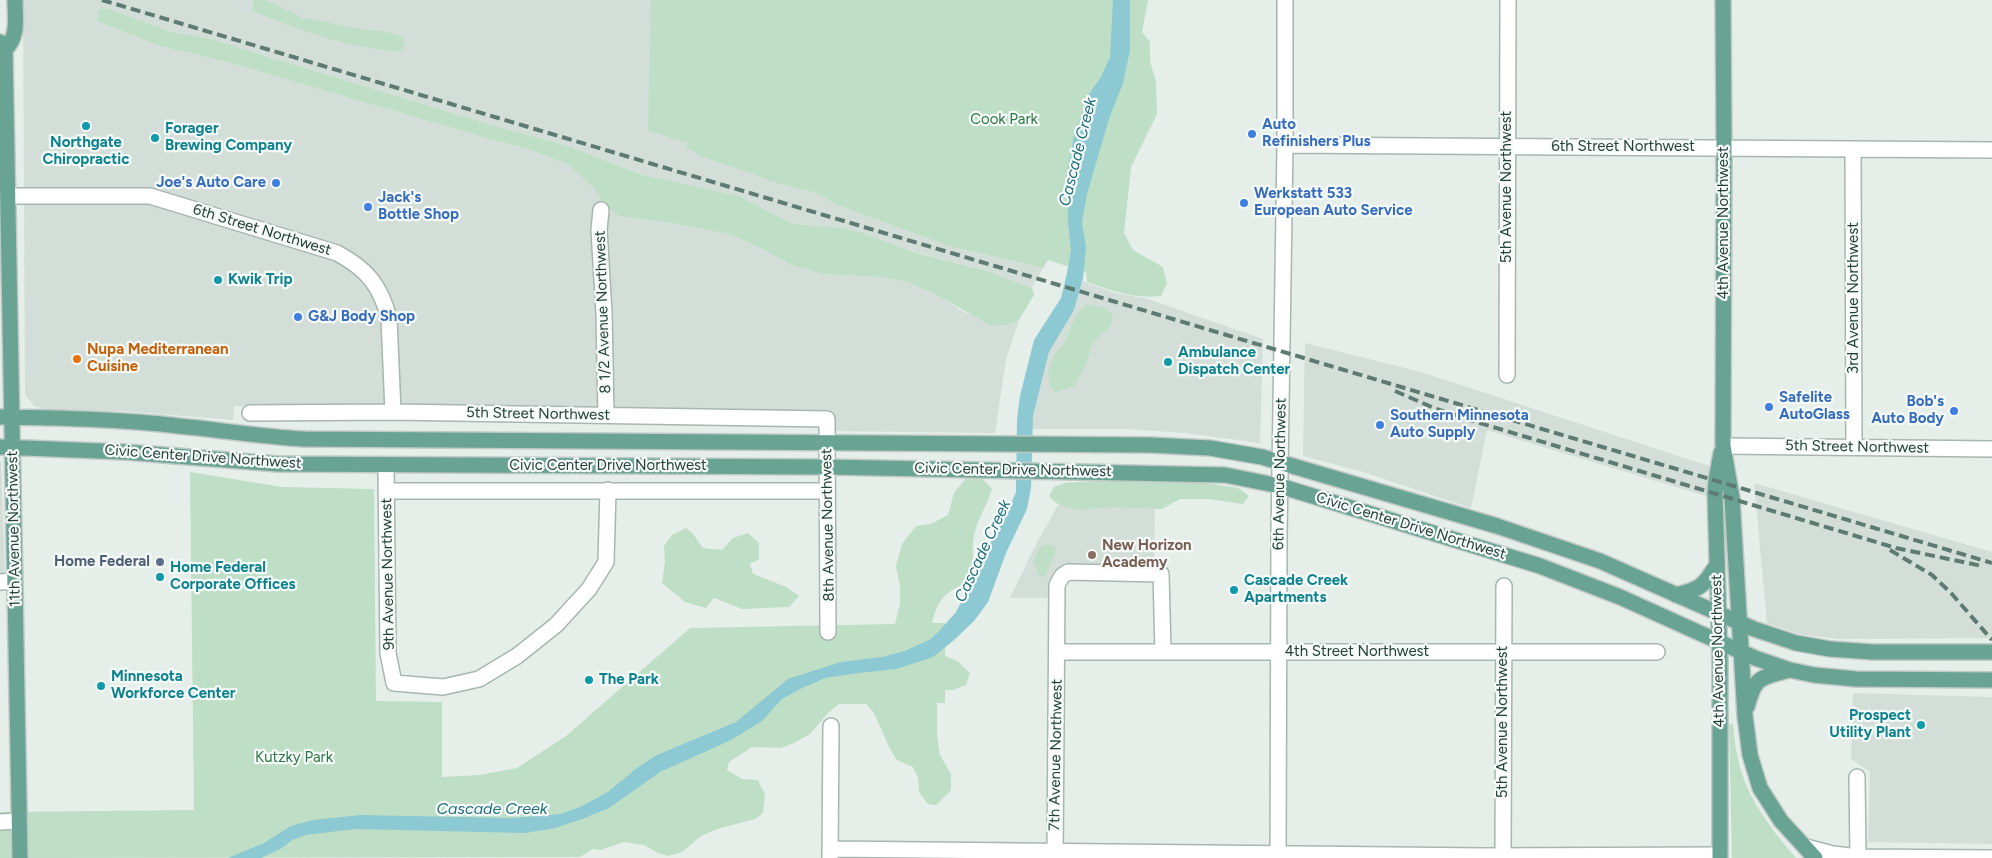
<!DOCTYPE html>
<html>
<head>
<meta charset="utf-8">
<style>
  body { margin:0 }
  canvas { display:block; background:#e5eee9 }
</style>
</head>
<body>
<canvas width="1992" height="858"></canvas>
<script>
const ctx = document.querySelector('canvas').getContext('2d');
ctx.lineJoin = 'round';
function fill(path, color) { ctx.fillStyle = color; ctx.fill(path, 'evenodd'); }
function trace(path, color, width, dash) { ctx.strokeStyle = color; ctx.lineWidth = width; ctx.lineCap = dash ? 'butt' : 'round'; ctx.setLineDash(dash || []); ctx.stroke(path); }
function drawText(font, color, halo, rows, align = 'center') {
  ctx.font = font + ' Figtree,sans-serif'; ctx.lineWidth = 4.5; ctx.setLineDash([]); ctx.textBaseline = 'middle'; ctx.strokeStyle = halo; ctx.fillStyle = color; for (const [text, x, y, turn = 0] of rows) {
    ctx.save(); ctx.translate(x, y); ctx.rotate((+turn || 0) * Math.PI / 180); ctx.textAlign = isNaN(turn) ? turn : align; if (halo) ctx.strokeText(text, 0, 0); ctx.fillText(text, 0, 0); ctx.restore();
  }
}
fill(new Path2D(`
  M23,0H651L688,143L784,185L816,193L840,206L949,246L1043,268L1032,288L987,271L908,250L863,233L842,228L793,224L739,196L649,177L571,147L482,122L207,38L171,32L109,9L97,21L157,45L227,62L497,141L526,148L567,164L592,186L603,203L619,216L671,223L729,234L763,249L791,265L823,274L881,277L908,282L937,295L966,313L1007,325L1019,320L1006,359L995,433L832,431V416L234,406L233,420L123,411L48,410L34,406L25,394Z
  M1082,281L1115,293L1145,298L1263,339L1260,443L1184,433L1126,429H1032L1033,416L1049,352L1074,310Z
  M1305,343L1421,372L1709,466V497L1487,430L1471,508L1360,471L1303,456Z
  M0,461H1L5,577H0Z
  M1754,483L1992,552V638L1839,639L1799,634L1767,623Z
  M1067,495L1155,496L1154,570L1064,569L1062,598H1010L1037,542L1059,504Z
  M1853,693L1992,697V844L1868,842L1870,772L1851,759Z`), '#d3ded8');
fill(new Path2D(`
  M253,0H266L303,18L367,30L383,31L401,36L406,45L400,51C350,49 299,30 253,11Z
  M651,0H1148L1142,32L1150,42V62L1156,81L1157,114L1131,167L1124,233L1133,250L1163,267L1167,283L1161,296C1135,299 1112,291 1087,282L1086,272L1048,260L1043,268L949,246L840,206L816,193L784,185L703,157L686,147L688,143L648,130Z
  M98,9H109L171,32L207,38L482,122L571,147L643,175L739,196L793,224L842,228L863,233L913,252L987,271L1032,288L1034,295L1019,320L1007,325H990L937,295L908,282L881,277L823,274L791,265L763,249L729,234L671,223L619,216L603,203L592,186L567,164L526,148L497,141L227,62L157,45L97,21Z
  M1087,304L1105,308L1113,315L1111,325L1092,344L1086,365L1074,386L1056,392L1050,387L1048,372L1055,353L1063,346L1076,315Z
  M190,472L282,487L374,489L376,701L442,702V777L480,775L517,768L566,736L690,628L895,624L900,604V585L896,566L902,544L916,526L931,524L948,515L954,493L967,477H981L992,489C987,506 977,519 974,536C970,555 978,559 966,580C963,586 956,587 951,591C939,598 935,610 932,623H945V656L957,661L970,673L966,685L953,690H945V703H937V735L940,755L951,774V790L936,805L928,804L919,792L918,778L913,767L897,760L890,749L874,713L866,704H839L828,713L810,734L794,743L781,748L752,747L729,762L727,770L742,779L758,780L765,795L763,813L755,819L717,829L701,836L682,852L668,856L658,853L644,845L624,842L600,850L593,849L580,857L0,858V812L194,810Z
  M1128,479L1184,480L1238,488L1249,496L1243,504L1208,499H1180L1162,509L1112,507L1076,510L1056,503L1049,496L1054,487L1064,483Z
  M686,528L693,534L703,548L722,550L733,538L748,533L759,543V559L750,564L753,574L786,587L799,596L789,607L742,609L714,598L706,608L685,602L662,583L665,562L664,546L672,535Z
  M1046,545L1055,546L1056,551L1045,577L1038,575L1034,561L1039,548Z
  M1729,724H1733C1734,736 1735,747 1738,759C1746,797 1771,829 1796,858H1732Z`), '#bedec6');
fill(new Path2D(`
  M1113,0H1130V50L1123,83L1109,119L1087,194L1082,222L1086,247L1083,278L1074,310L1049,352L1033,416L1031,488L1027,509L1006,553L988,602L974,621L954,640L933,657L896,669L859,673L825,678L800,689L782,699L762,721L731,740L660,772L609,808L582,819L555,828L525,833L355,829L306,835L292,840L282,848L261,858H228L264,843L291,826L313,820L361,815L512,818L560,814L580,807L608,792L637,768L657,755L736,722L788,679L841,662L882,657L905,651L931,639L941,629L956,612L988,549L998,524L1010,506L1016,492L1017,419L1020,396L1034,340L1061,298L1067,273L1071,251L1068,222V168L1074,136L1089,94L1101,77L1110,57Z`), '#8dc9d2');
const minor = new Path2D(`
  M1285,145L1992,150
  M1853,149L1854,447
  M8,196H150L337,253C367,269 380,285 389,318L393,412
  M601,210L599,230L604,313L606,415
  M1507,375L1508,0
  M250,413L393,412L827,419L828,632
  M1723,446L1992,449
  M386,466L388,653L394,683L443,687L479,679L517,656L556,625L589,589L606,562L608,490
  M386,491H827
  M0,582L14,581
  M1057,652H1657
  M1857,777L1858,858
  M0,822L19,821
  M1806,847L1833,854L1858,857L1992,858
  M831,849L1484,856L1720,855
  M830,858L831,726
  M1055,858L1057,585L1062,576L1068,572L1161,574L1163,652
  M1278,858L1279,536L1285,145V0
  M1503,858L1504,586`);
const major = new Path2D(`
  M1723,0L1724,147L1723,446L1732,498L1745,716L1750,755L1760,788L1781,821L1815,858
  M0,42L5,50L20,858
  M5,50C19,36 15,19 15,0
  M0,417C60,418 120,419 179,426C221,430 262,437 304,439L1150,445L1210,448L1262,457L1497,526L1600,561L1754,629L1796,643L1830,649L1873,652H1992
  M0,447L125,452L278,464L827,467L1225,475L1280,486L1540,566L1620,597L1755,658L1790,670L1814,675L1856,679L1992,680
  M1676,595C1700,589 1703,587 1716,566
  M1747,707C1755,676 1760,678 1789,670
  M1720,858V662L1715,493L1716,480L1721,453`);
trace(minor, '#a7b6b0', 18);
trace(major, '#c2cac7', 18);
trace(minor, '#fff', 15);
trace(major, '#69a393', 15);
trace(new Path2D(`
  M102,0L1992,563
  M1395,391L1434,408L1473,421L1896,548L1982,566
  M1890,550L1932,575L1951,593L1992,640`), '#5e7b73', 4, [10, 5]);
for (const [x, y, r, color] of [
  [86,126,5,"#0f9aa8"],
  [1252,134,5,"#3f7fe0"],
  [155,138,5,"#0f9aa8"],
  [276,183,5,"#3f7fe0"],
  [1244,203,5,"#3f7fe0"],
  [368,207,5,"#3f7fe0"],
  [218,280,5,"#0f9aa8"],
  [298,317,5,"#3f7fe0"],
  [77,359,5,"#e8710a"],
  [1168,362,5,"#0f9aa8"],
  [1769,407,5,"#3f7fe0"],
  [1954,411,5,"#3f7fe0"],
  [1380,425,5,"#3f7fe0"],
  [1092,555,5,"#8d6e63"],
  [160,562,5,"#5c6f8a"],
  [160,577,5,"#0f9aa8"],
  [1234,590,5,"#0f9aa8"],
  [589,680,5,"#0f9aa8"],
  [101,686,5,"#0f9aa8"],
  [1921,725,5,"#0f9aa8"]
]) { const dot = new Path2D(); dot.arc(x, y, r, 0, 2 * Math.PI); ctx.fillStyle = color; ctx.fill(dot); trace(dot, '#f5faf8', 2); }
drawText('15px', '#2e7748', '#f5faf8', [
  ["Cook Park",1004,120],
  ["Kutzky Park",294,758]
]);
drawText('bold 15px', '#366cbe', '#f5faf8', [
  ["Auto",1262,125],
  ["Refinishers Plus",1262,142],
  ["Joe's Auto Care",266,183,"right"],
  ["Werkstatt 533",1254,194],
  ["European Auto Service",1254,211],
  ["Jack's",378,198],
  ["Bottle Shop",378,215],
  ["G&J Body Shop",308,317],
  ["Safelite",1779,398],
  ["AutoGlass",1779,415],
  ["Bob's",1944,402,"right"],
  ["Auto Body",1944,419,"right"],
  ["Southern Minnesota",1390,416],
  ["Auto Supply",1390,433]
], 'left');
drawText('bold 15px', '#0d838f', '#f5faf8', [
  ["Forager",165,129],
  ["Brewing Company",165,146],
  ["Northgate",86,143,"center"],
  ["Chiropractic",86,160,"center"],
  ["Kwik Trip",228,280],
  ["Ambulance",1178,353],
  ["Dispatch Center",1178,370],
  ["Home Federal",170,568],
  ["Corporate Offices",170,585],
  ["Cascade Creek",1244,581],
  ["Apartments",1244,598],
  ["Minnesota",111,677],
  ["Workforce Center",111,694],
  ["The Park",599,680],
  ["Prospect",1911,716,"right"],
  ["Utility Plant",1911,733,"right"]
], 'left');
drawText('15px', '#244037', '#f5faf8', [
  ["6th Street Northwest",1623,147],
  ["5th Avenue Northwest",1507,187,-90],
  ["4th Avenue Northwest",1724,223,-90],
  ["6th Street Northwest",262,230,17],
  ["3rd Avenue Northwest",1854,298,-90],
  ["8 1/2 Avenue Northwest",603,312,-92],
  ["5th Street Northwest",538,414,1],
  ["5th Street Northwest",1857,447,1],
  ["Civic Center Drive Northwest",203,457,4],
  ["Civic Center Drive Northwest",608,466],
  ["Civic Center Drive Northwest",1013,470,1],
  ["6th Avenue Northwest",1280,474,-89],
  ["8th Avenue Northwest",828,525,-91],
  ["Civic Center Drive Northwest",1411,526,17],
  ["11th Avenue Northwest",14,529,-91],
  ["9th Avenue Northwest",388,574,-91],
  ["4th Avenue Northwest",1718,651,-91],
  ["4th Street Northwest",1357,652],
  ["5th Avenue Northwest",1503,722,-90],
  ["7th Avenue Northwest",1056,755,-89]
]);
drawText('bold 15px', '#c56008', '#f5faf8', [
  ["Nupa Mediterranean",87,350],
  ["Cuisine",87,367]
], 'left');
drawText('bold 15px', '#785e54', '#f5faf8', [
  ["New Horizon",1102,546],
  ["Academy",1102,563]
], 'left');
drawText('bold 15px', '#4e5e75', '#f5faf8', [
  ["Home Federal",150,562]
], 'right');
drawText('italic 16px', '#1d6e7c', '#f5faf8', [
  ["Cascade Creek",1078,152,-76],
  ["Cascade Creek",983,551,-65],
  ["Cascade Creek",492,809]
]);
</script>
</body>
</html>
